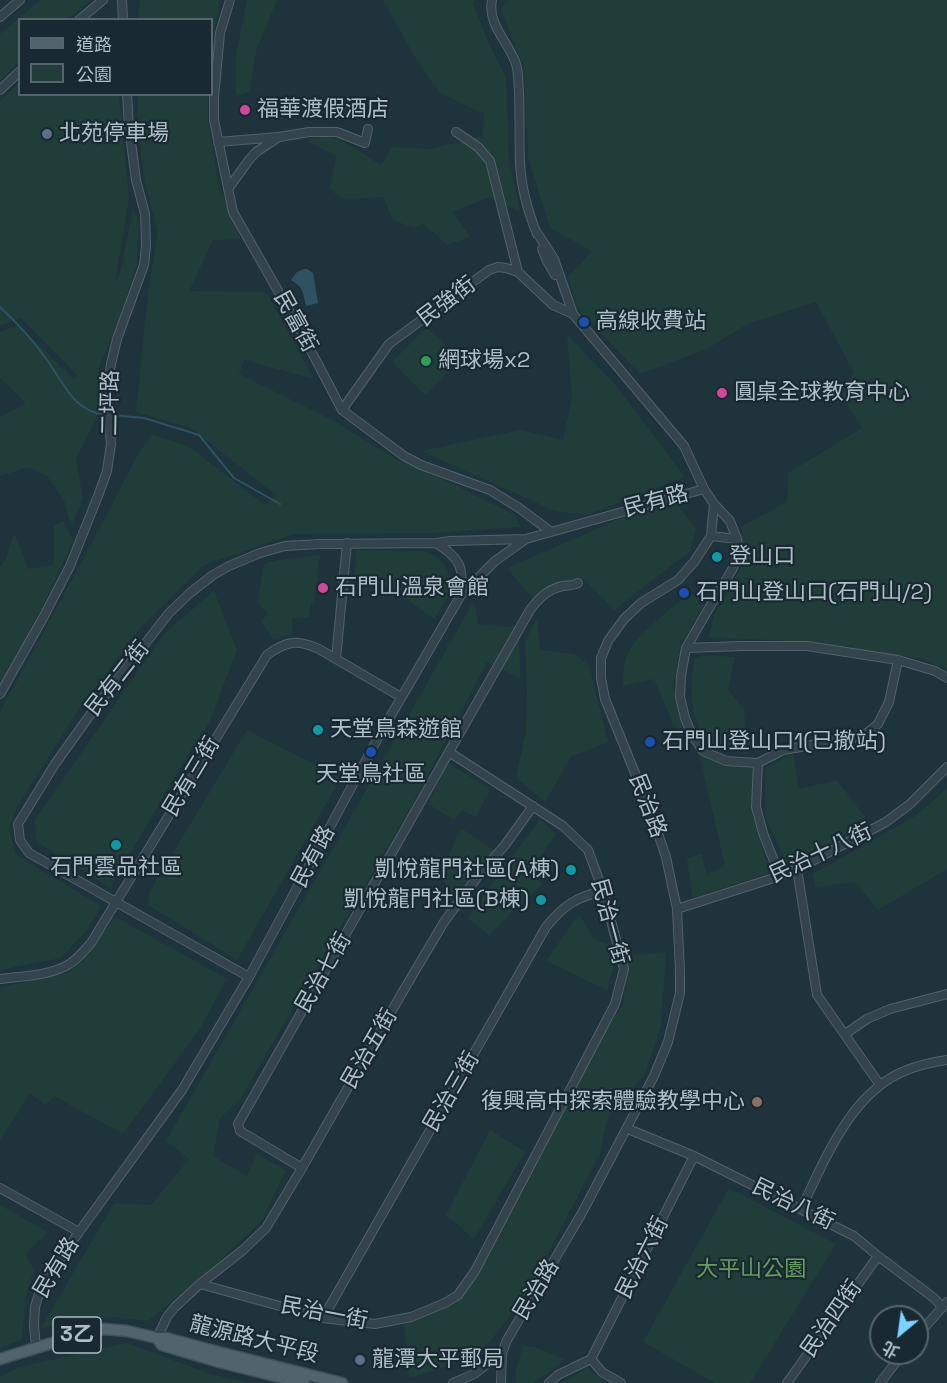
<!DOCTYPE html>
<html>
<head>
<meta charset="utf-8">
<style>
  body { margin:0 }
  #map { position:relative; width:947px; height:1383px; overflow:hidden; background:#1f333c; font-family:"Space Grotesk","Noto Sans TC",sans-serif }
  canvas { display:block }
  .legend { position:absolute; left:18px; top:18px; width:195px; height:78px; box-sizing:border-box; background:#192931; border:2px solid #55656d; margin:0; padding:8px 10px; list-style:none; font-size:18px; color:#aebfc8 }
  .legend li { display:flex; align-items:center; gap:12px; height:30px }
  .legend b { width:30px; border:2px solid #55656d }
  .north { position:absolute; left:869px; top:1305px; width:60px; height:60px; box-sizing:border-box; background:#192931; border:2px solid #55656d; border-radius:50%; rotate:209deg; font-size:16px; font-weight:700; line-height:24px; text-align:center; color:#aebfc8 }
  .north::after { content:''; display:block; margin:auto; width:21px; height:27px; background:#7cd2ff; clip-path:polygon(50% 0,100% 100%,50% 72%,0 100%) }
</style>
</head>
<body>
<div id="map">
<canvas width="947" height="1383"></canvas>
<ul class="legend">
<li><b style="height:8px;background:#51646c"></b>道路</li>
<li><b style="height:16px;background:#213d39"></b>公園</li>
</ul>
<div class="north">北</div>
</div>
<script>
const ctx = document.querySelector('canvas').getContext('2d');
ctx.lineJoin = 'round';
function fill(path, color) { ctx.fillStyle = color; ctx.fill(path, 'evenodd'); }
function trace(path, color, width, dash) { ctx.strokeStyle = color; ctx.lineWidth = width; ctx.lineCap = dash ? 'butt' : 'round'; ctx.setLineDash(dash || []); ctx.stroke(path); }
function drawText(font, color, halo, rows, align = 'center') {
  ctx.font = font + ' "Space Grotesk","Noto Sans TC",sans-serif'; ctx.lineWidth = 4.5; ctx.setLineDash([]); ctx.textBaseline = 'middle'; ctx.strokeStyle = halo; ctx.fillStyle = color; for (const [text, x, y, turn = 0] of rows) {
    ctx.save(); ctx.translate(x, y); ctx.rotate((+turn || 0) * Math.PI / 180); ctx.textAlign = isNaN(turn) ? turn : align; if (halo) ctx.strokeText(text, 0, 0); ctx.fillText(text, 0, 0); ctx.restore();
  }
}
fill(new Path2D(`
  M41,0H90L68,19L20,20L19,63L0,80V34Z
  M140,0H220L212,44V20L138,19Z
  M247,0H277L257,48L249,92L236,96V55Z
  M383,0H475L473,4L490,46L506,77L509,159L520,212L489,197L453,212L470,237L447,245L422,223L414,228L393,220L383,197L343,199L329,189L336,156L310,143L309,139L326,137L343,141L381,165L393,147L431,149L482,136L484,114L439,92L412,52Z
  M508,0H947V670L922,659L809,642L708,637L714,616L741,567L742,526L787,502L788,473L862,428L841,395L854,372L816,302L747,324L707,349L640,374L578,309L568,277L592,251L550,228L528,157L524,68L501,9Z
  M19,83L20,94L119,95L129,199L115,283L121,270L133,209L139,220L137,264L120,317L99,366L101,409L76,459L83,499L71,526L64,500L47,476L29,467L0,476V417L26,403L0,378V332L19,325L74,380L79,371L76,374L21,318L0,325V101Z
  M137,95H208V118L219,187L241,239L213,240L189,291L266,292L314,379L244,360L239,374L332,420L394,458L457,486L513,514L521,527L432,533L294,534L204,565L142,626L77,712L20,802L9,827L15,854L101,906L87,930L61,958L0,970V712L93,541L138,454L152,434L188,446L265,505L276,495L191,428L136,412L148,293L158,232L145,184L138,131Z
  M427,327L460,360L425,395L392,362Z
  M567,335L614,383L685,477L587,515L555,511L421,451L521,430L563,440L572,398Z
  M676,503L696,529L690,551L614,610L584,579L535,601L507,568L626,516Z
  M63,521L73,540C52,589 29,638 0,682V567L6,559L14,533L28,569L54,565V526Z
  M357,550L427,552C446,560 449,571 452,590L434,619L387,585L353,580Z
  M320,555L314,602H311L309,617L292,618L293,634L273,639L261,621L268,614L257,602L264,564L279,560Z
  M214,591L237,650L209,723L189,753L110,888L37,842L34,821L164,634Z
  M689,594L710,596L681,643L673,686L683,732L677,733L654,679L623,686C623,674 624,660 630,649C642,630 671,609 689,594Z
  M474,601L478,624L506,627L519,625L520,678L487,662L413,803L239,1101L220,1118L213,1156L247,1176L257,1154L286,1170L262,1220L207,1273L148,1321L113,1317L41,1328L114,1203L151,1205L189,1159L166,1141Z
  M537,618L540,650L574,654L589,665L608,742L571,757L545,802L516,777L526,732L527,689L525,641Z
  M703,655L735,657L728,690L744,709L747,754L717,749L703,738L694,714L691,690L694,659Z
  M247,730L341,778L237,960L148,905L150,891Z
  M793,753L799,789L837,780L868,821L789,868L765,817V768Z
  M700,757H705L754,769L752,814L770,873L692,898L687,858L701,854L707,874L725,866Z
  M448,763L490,789L476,817L462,810L454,820L428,804Z
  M947,789V869L878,910L855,882L815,887L813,874L914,817Z
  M540,819L556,834L531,869L542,884L489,935L467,918Z
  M461,828L495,851L456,898L440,876Z
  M579,914L594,939L608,944L614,964L607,990L546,961Z
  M116,917L227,979L199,1030L123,1134L54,1096L45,1105L30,1093L0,1140V987L69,973Z
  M666,953L661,1025L644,1076L613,1108L606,1124L600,1153L527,1294L484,1349L451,1365L409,1378L404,1324L454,1300L505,1217L608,1024L623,1005L629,955Z
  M490,1130L525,1152L474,1239L446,1215Z
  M729,1188L836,1244L750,1383H715L643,1342Z
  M0,1205L48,1232L25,1254L34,1270L26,1295L22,1339L0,1348Z
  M127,1343L210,1374L250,1383H0V1377L19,1367Z
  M523,1346L534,1347L565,1360L533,1383H517L515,1373Z
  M587,1368L606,1383H562Z`), '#213d39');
fill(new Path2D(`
  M304,269H307L313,273L318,303L306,306C303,292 304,288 291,280L297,272Z`), '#2f5263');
trace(new Path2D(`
  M0,307C16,322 31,338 44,356C63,380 71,411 106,415
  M111,415L144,418L199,435L234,478L280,504`), '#2f5263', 2);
const minor = new Path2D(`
  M122,0L123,20
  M230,0L220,33L214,97V120L233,212L297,324L342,410L404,456L421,465L490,490L519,508L550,531
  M492,0C487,25 509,42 516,64C519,73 518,83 519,92C520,115 519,138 520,162C521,186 528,212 537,234
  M0,17L20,0
  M79,20L103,0
  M0,90L20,71
  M456,132L478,147L490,161L518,272
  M218,142L278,137
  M228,189L249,160L256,152L279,137L309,132H337L365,143L368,129
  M542,249L547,261L555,275
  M342,410L389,344L489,270L498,267L506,268L518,272L553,305L573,314
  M714,504L730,521L737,539L739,552L733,568L705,615L686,648L681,676L680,697L685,718L692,735L703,751L726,761L758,763L783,750L853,738L867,733L878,724L889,702L898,660
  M711,536L737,539
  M436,543C460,558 464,567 461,594
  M686,648L742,646H807L898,660L935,671L947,678
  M336,659L347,543
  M0,694L43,618L70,566L98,496L107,471L111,444L107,393L111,364L117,339L144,265L146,246L145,214L136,180L129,127L127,94
  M758,763L756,807L763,833L780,876
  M797,869L817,995L880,1085
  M677,909L780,876L797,869L886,822L910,804L947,767
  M249,977L29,853L20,840L18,824L55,764L95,708L169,613L190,593L213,575L229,566L260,553L285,546L320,544L436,543L451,541L526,539
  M0,979C22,976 46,976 66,966C76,961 84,951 91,943L267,655C286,641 297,639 319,649L401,697
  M845,1034L867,1019L890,1009L947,994
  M628,1129L694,1156L854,1236L878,1256L934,1298L942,1307
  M302,1168L240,1131L238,1124L449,752
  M0,1188L79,1232
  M801,1209C825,1160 851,1091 907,1070C920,1065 933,1062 947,1060
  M200,1284L243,1250L266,1228L302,1168L402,993L444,922L478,876L505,845L533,806
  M323,1318L546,927C563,906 576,897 603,891
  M917,1336L947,1302
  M157,1338L167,1317L175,1307L200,1284L323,1318L375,1324L411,1317L445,1303L458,1295L475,1271L615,1004L624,969L603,891L588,850L563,826L449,752L530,610C539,598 548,589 563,586C569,585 573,586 578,583
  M36,1347L34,1326L35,1307L40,1290L52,1271L79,1232L182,1090L249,977L379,736L461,595L495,561L526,539L704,489
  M591,1359L694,1156
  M591,1359L602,1372L621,1383
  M453,1383L474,1374L502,1353
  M501,1383L502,1353L507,1340L582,1213L654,1076L668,1042L680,993V971L677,909L666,857L650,810L605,699L601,678V658L608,641L624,619L641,603L678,580L694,562L711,536L714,504L704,489L684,446L573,314L554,259L536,231
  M549,1383L558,1375L591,1359
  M787,1383L878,1256
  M880,1383L903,1353`);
const major = new Path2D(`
  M157,1338L162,1345L219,1362L304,1383
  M0,1359L88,1332L104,1329L127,1331L157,1338H166L218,1352L342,1383`);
trace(minor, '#51626a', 10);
trace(major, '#3f5058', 13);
trace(minor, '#33444c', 8);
trace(major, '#51646c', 10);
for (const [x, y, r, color] of [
  [245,110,6,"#d1479c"],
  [47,134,6,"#5c6f8a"],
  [584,322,6,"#1a4fb4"],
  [426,361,6,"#2e9e5b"],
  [722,393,6,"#d1479c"],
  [717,557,6,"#0f9aa8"],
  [323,588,6,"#d1479c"],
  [684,593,6,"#1a4fb4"],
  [318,730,6,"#0f9aa8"],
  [650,742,6,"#1a4fb4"],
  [371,752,6,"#1a4fb4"],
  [116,845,6,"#0f9aa8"],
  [571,870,6,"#0f9aa8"],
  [541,900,6,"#0f9aa8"],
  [757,1102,6,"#8d6e63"],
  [360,1360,6,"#5c6f8a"]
]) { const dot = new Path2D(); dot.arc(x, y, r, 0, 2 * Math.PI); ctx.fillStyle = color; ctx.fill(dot); trace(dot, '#192931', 2); }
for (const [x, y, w] of [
  [77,1335,48]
]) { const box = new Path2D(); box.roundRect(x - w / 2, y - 18, w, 36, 4.5); ctx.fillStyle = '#192931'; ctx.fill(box); trace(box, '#aebfc8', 1.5); }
drawText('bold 21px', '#aebfc8', null, [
  ["3乙",77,1335]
]);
drawText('22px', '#aebfc8', '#192931', [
  ["福華渡假酒店",257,110],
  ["北苑停車場",59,134],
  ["高線收費站",596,322],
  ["網球場x2",438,361],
  ["圓桌全球教育中心",734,393],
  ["登山口",729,557],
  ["石門山溫泉會館",335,588],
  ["石門山登山口(石門山/2)",696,593],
  ["天堂鳥森遊館",330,730],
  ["石門山登山口1(已撤站)",662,742],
  ["天堂鳥社區",371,775,"center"],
  ["石門雲品社區",116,868,"center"],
  ["凱悅龍門社區(A棟)",559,870,"right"],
  ["凱悅龍門社區(B棟)",529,900,"right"],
  ["復興高中探索體驗教學中心",745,1102,"right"],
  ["龍潭大平郵局",372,1360]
], 'left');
drawText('22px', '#aebfc8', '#192931', [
  ["民強街",447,302,-37],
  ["民富街",295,322,61],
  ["二坪路",111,403,-89],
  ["民有路",656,502,-15],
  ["民有二街",118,679,-52],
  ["民有三街",192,777,-59],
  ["民治路",647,806,69],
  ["民治十八街",821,854,-25],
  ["民有路",314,857,-62],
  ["民治一街",609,922,75],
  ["民治七街",324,973,-60],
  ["民治五街",370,1049,-60],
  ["民治三街",452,1092,-60],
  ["民治八街",793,1205,26],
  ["民治六街",643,1258,-63],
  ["民有路",57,1268,-59],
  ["民治路",537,1290,-59],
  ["民治一街",324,1314,11],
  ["民治四街",832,1319,-55],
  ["龍源路大平段",254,1340,14]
]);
drawText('22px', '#659c62', '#192931', [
  ["大平山公園",751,1270]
]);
</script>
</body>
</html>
